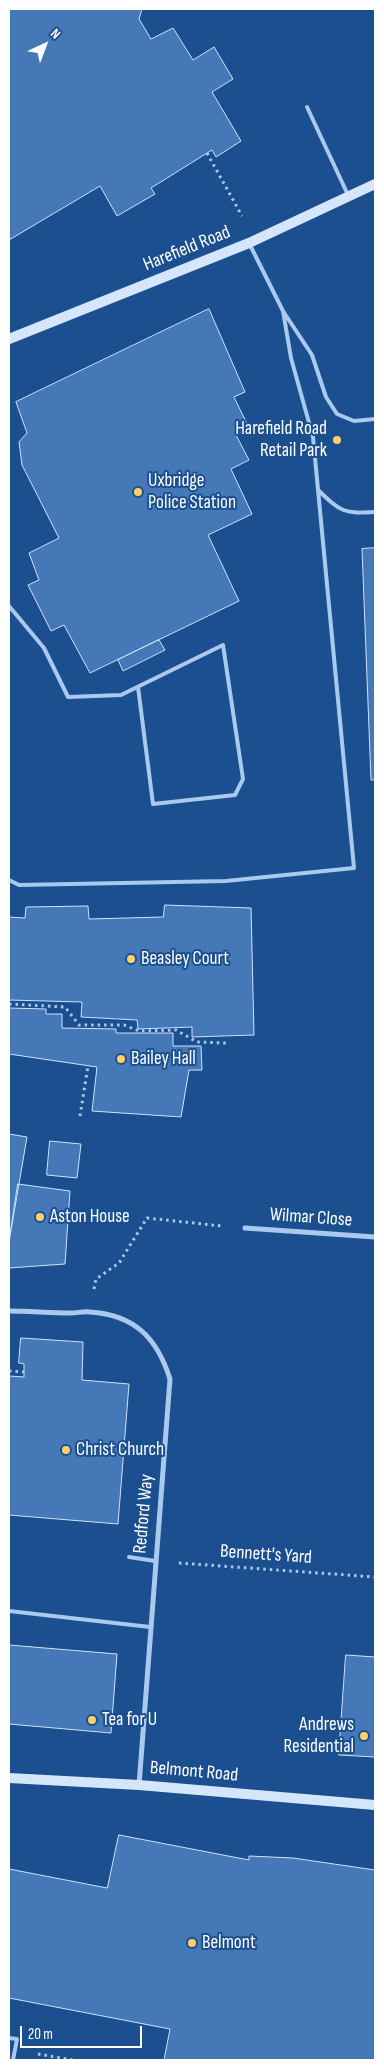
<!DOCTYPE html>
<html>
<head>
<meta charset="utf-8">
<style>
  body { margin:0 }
  #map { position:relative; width:384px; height:2069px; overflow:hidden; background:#1b4f8f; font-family:"Sofia Sans Condensed",sans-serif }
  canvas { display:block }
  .frame { position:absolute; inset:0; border:10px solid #fff; pointer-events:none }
  .north { position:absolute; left:20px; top:20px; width:50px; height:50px; -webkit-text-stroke:4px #1b4f8f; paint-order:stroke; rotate:43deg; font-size:14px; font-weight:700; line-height:20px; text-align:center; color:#fff }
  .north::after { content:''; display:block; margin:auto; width:18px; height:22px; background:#fff; clip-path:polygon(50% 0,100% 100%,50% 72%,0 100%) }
  .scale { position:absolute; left:20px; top:2026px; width:122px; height:22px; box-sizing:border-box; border:2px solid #fff; border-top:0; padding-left:6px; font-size:15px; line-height:18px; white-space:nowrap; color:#fff; -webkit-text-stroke:4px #1b4f8f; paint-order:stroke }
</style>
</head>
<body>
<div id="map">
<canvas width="384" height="2069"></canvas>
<div class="frame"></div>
<div class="north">N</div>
<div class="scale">20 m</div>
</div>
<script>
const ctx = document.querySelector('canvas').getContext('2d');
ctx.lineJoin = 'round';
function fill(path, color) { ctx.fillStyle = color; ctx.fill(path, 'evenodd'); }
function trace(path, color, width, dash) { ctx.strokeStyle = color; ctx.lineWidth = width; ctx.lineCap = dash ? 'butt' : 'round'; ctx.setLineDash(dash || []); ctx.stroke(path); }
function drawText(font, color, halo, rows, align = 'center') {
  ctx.font = font + ' "Sofia Sans Condensed",sans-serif'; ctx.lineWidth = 4; ctx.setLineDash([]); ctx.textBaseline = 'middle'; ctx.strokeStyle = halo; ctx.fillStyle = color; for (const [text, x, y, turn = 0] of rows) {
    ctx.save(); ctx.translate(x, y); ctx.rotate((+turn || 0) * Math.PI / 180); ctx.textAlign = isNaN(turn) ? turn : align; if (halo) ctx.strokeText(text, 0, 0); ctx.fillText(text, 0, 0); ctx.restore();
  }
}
const building = new Path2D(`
  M9,9H142L139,19L151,39L173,28L193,60L214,47L233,79L212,92L241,141L216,157L212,150L151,188L155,194L117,216L100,186L9,240Z
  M209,309L245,392L234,397L249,428L236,435L249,460L231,469L252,514L208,535L239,601L90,673L64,625L51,631L28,585L39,580L29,553L59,538L22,465L19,442L27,433L16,402Z
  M375,548V780H371L362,549Z
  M159,640L165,650L123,671L118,660Z
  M165,905L251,908L254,1035L192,1037V1027L138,1029L137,1020L81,1017L82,1002L9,1000V917L25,918L26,907L88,906L89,919L163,917Z
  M9,1008L46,1009V1014H62V1028L116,1029V1033H173V1046H201L202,1070H189L181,1117L92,1111L97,1067L9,1054Z
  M9,1134L27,1137L9,1242Z
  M50,1141L81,1144L77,1178L47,1175Z
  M18,1184L70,1191L65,1264L9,1268V1242Z
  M21,1338L83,1342L82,1380L129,1384L118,1524L9,1515V1376L24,1377V1364L19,1363Z
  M9,1645L117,1654L111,1733L9,1724Z
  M346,1655L375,1657V1757L339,1755Z
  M119,1835L249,1860V1856L293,1858L375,1870V2060H164L170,2029L9,1998V1869L107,1888Z`);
fill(building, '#4478b7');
trace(building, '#cfe3fa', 1);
trace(new Path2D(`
  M207,153L242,216
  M9,1004L65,1007L79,1025H124L139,1031L176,1030L197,1042L226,1043
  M80,1116L88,1066
  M94,1289L96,1279L119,1263L147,1218L222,1226
  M9,1371L24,1372
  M179,1563L375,1577
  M38,2054L73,2060`), '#a9c9ee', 3, [2.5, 4]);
trace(new Path2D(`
  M307,107L348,195
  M249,243L283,311L312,355L326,397L337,414L354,421L375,419
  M318,490C341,512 344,514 375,512
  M9,606L44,648L68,697L121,695L223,645L243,779L235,795L153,804L138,687
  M9,880L19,885L226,881L354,868L313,437L291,358L283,311
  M129,1557L155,1561
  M9,1611L150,1627
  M9,2038L17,2039L13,2060`), '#a9c9ee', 4);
trace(new Path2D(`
  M245,1228L375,1237
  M9,1311C29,1311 50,1313 71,1313C77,1313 84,1311 90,1312C135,1315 157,1338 170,1379L139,1785`), '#a9c9ee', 5);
trace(new Path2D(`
  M9,339L249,243L375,184
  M9,1778L139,1785L375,1805`), '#d6e6fa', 10);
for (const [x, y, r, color] of [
  [337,440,5,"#ffd166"],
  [138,492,5,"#ffd166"],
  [131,959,5,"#ffd166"],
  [121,1059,5,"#ffd166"],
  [40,1217,5,"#ffd166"],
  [66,1450,5,"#ffd166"],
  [92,1720,5,"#ffd166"],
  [364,1736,5,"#ffd166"],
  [192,1943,5,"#ffd166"]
]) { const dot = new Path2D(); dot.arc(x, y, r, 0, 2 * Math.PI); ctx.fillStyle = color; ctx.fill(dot); trace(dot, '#1b4f8f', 2); }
drawText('19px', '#fff', '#1b4f8f', [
  ["Harefield Road",187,249,-22],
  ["Wilmar Close",311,1218,4],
  ["Redford Way",144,1514,-85],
  ["Bennett's Yard",266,1555,4],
  ["Belmont Road",194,1772,5]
]);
drawText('19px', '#fff', '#1b4f8f', [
  ["Harefield Road",327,429,"right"],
  ["Retail Park",327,451,"right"],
  ["Uxbridge",148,481],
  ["Police Station",148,503],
  ["Beasley Court",141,959],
  ["Bailey Hall",131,1059],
  ["Aston House",50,1217],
  ["Christ Church",76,1450],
  ["Tea for U",102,1720],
  ["Andrews",354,1725,"right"],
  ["Residential",354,1747,"right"],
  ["Belmont",202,1943]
], 'left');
</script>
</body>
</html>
